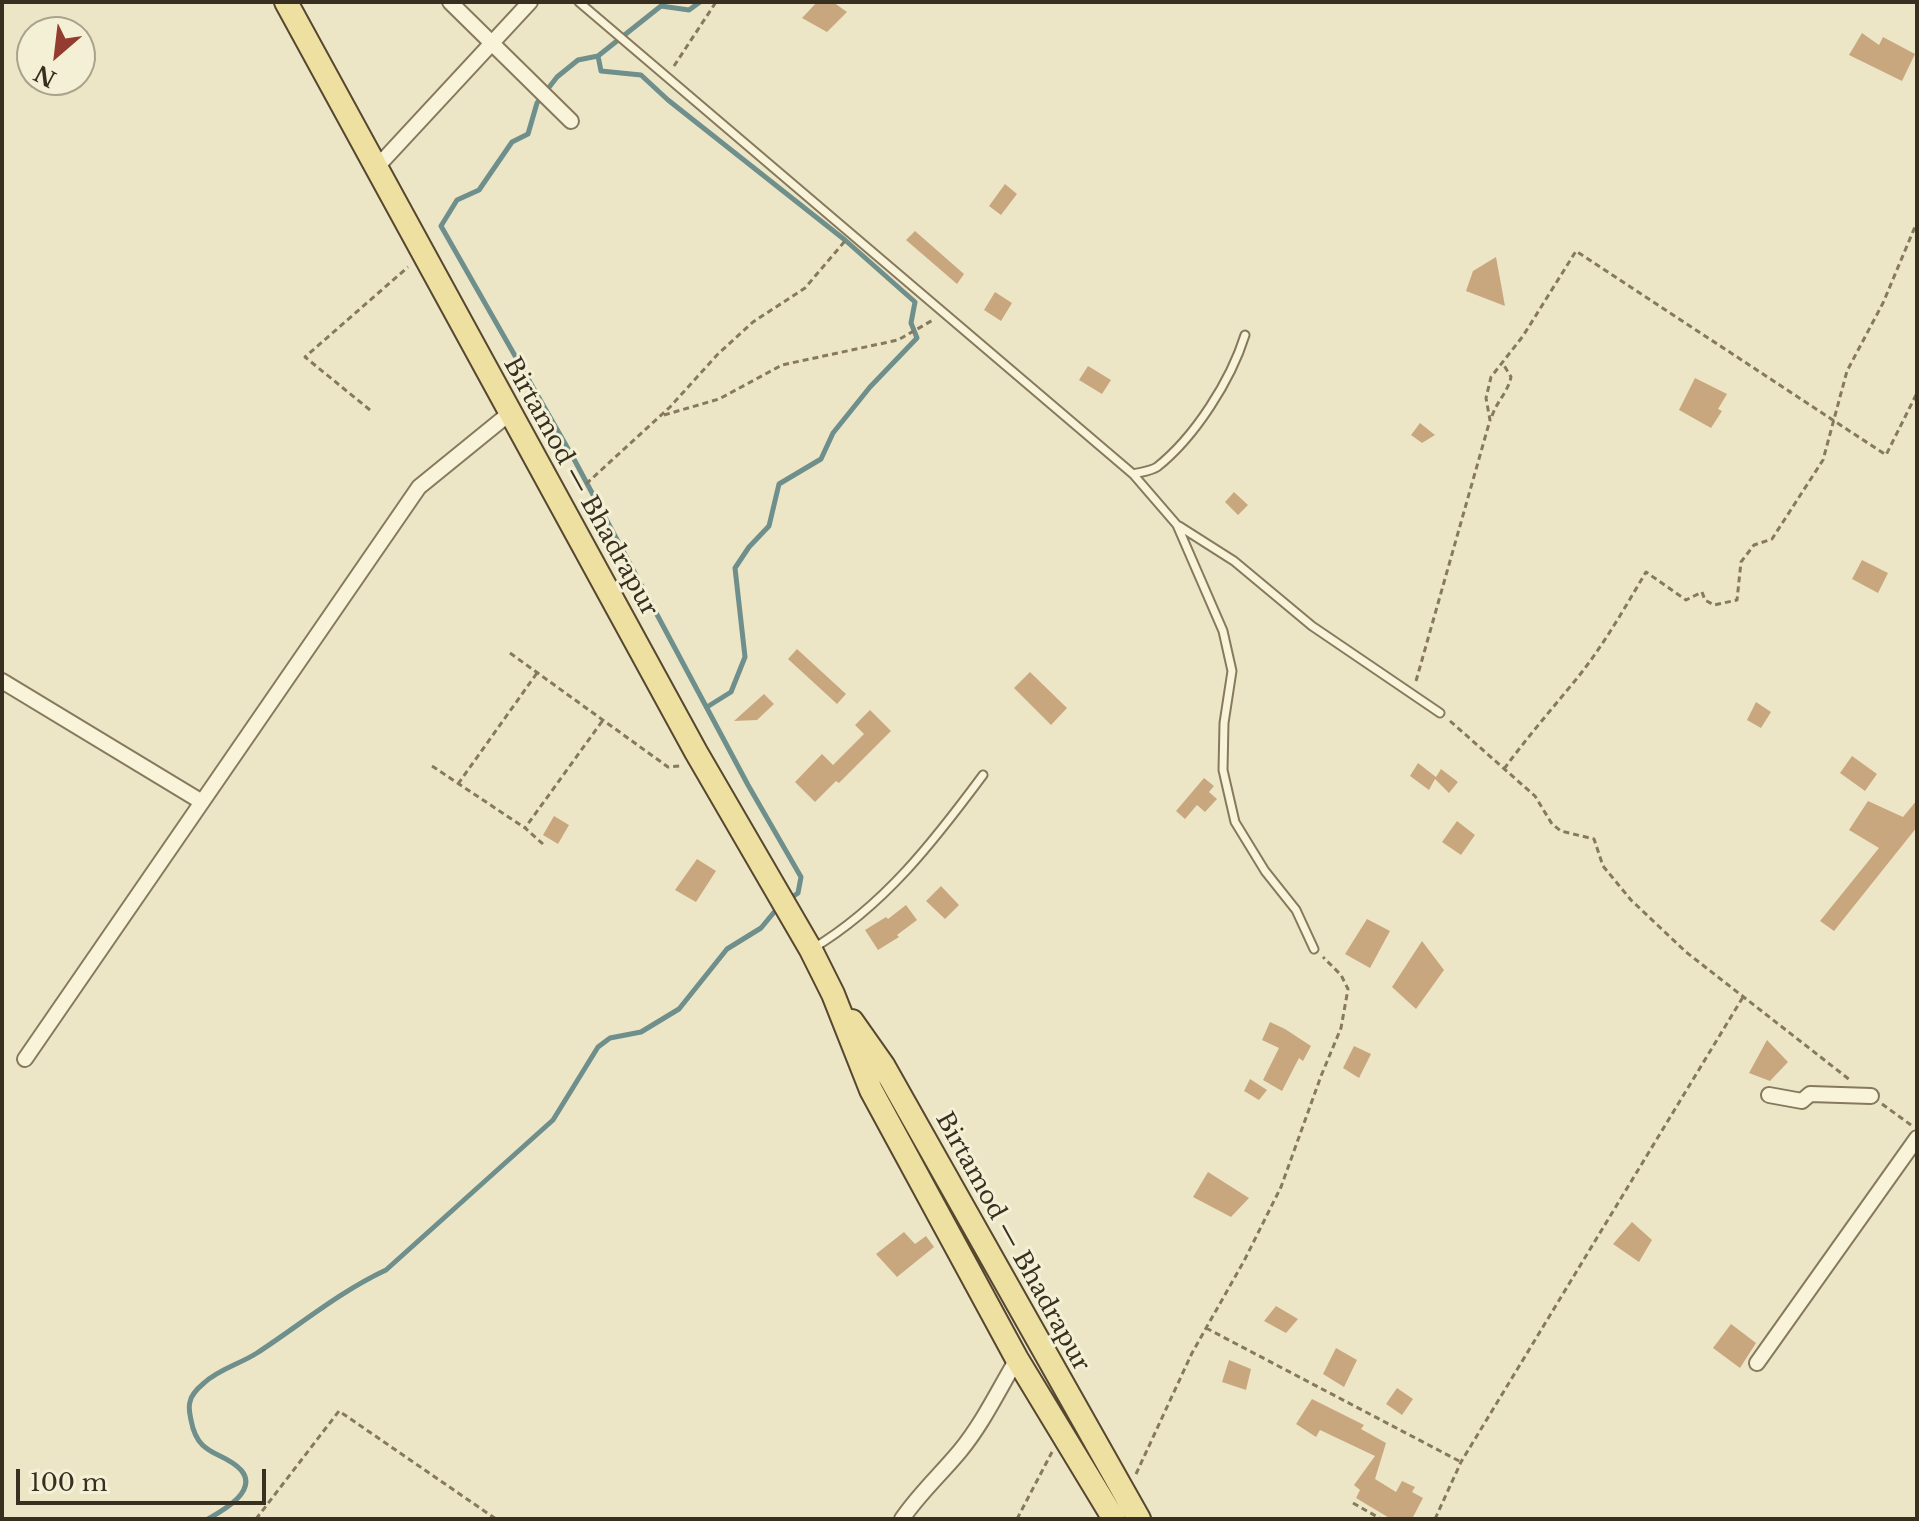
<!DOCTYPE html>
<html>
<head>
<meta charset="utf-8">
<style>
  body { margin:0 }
  #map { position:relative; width:1919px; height:1521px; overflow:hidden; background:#ede6c6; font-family:"Libre Baskerville",serif }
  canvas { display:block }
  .frame { position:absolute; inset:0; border:4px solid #382f20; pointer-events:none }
  .north { position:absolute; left:16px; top:16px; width:80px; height:80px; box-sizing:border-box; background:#f4f0d6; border:2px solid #a9a38d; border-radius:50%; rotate:208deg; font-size:22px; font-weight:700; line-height:32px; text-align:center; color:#382f20 }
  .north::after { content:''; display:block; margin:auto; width:28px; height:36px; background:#943c2f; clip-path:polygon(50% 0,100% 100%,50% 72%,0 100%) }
  .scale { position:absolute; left:16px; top:1469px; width:250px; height:36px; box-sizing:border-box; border:4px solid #382f20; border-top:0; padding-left:10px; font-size:24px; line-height:28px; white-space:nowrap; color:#382f20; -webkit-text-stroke:6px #f4f0d6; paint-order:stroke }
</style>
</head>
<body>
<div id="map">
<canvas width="1919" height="1521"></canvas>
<div class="frame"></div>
<div class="north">N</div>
<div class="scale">100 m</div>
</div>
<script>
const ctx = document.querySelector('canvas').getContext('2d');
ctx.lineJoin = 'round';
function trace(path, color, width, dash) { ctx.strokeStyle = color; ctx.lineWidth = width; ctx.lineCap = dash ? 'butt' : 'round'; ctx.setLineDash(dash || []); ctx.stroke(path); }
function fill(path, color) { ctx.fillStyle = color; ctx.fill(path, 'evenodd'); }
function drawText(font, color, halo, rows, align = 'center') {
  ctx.font = font + ' "Libre Baskerville",serif'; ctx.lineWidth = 6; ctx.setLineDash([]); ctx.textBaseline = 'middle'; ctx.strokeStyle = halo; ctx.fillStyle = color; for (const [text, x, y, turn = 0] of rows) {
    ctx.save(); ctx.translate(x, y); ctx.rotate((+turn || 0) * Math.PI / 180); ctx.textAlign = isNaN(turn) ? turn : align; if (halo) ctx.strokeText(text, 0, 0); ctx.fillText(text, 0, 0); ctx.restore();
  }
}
trace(new Path2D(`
  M700,2L689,10L661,6L598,56L578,60L557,77L537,103L528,134L512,142L479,190L457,200L441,226L575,461L748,785L801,877L798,893L788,900
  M598,56L601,71L641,75L668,100L845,240L915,302L911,323L917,338L870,387L833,433L821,459L779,484L769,526L749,547L735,568L745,657L731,692L707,707
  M208,1519C222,1511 259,1491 241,1470C222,1450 198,1458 191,1420C190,1414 188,1408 190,1402C191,1395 198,1388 204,1383C219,1369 240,1364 257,1353C300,1325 339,1292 386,1270L553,1120L598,1047L610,1038L641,1032L679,1009L727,949L761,928L780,905`), '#6e8f8b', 5);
fill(new Path2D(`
  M817,2H833L847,12L827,32L802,18Z
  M1862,33L1879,45L1883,37L1915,54L1902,81L1849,55Z
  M1005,184L1017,194L1001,215L989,206Z
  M915,231L964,274L957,284L906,240Z
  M1496,257L1505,306L1466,291L1473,271Z
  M995,292L1012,303L1001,321L984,310Z
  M1088,366L1111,380L1102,394L1079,380Z
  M1695,378L1727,394L1718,409L1722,411L1711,428L1679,410Z
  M1420,423L1435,435L1422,443L1411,435Z
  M1234,492L1248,505L1238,515L1225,502Z
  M1862,560L1888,573L1878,593L1852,579Z
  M797,649L846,694L837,704L788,659Z
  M1030,672L1067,708L1051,725L1014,688Z
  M764,694L774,704L757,720L734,721Z
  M1756,702L1771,712L1761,728L1747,720Z
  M870,710L891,731L839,783L836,781L815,802L795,782L822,754L833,765L864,734L855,725Z
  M1852,756L1877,774L1865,791L1840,773Z
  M1418,763L1436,777L1441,769L1458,782L1449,793L1435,779L1429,790L1410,776Z
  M1204,778L1214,786L1209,792L1217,799L1205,812L1197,805L1185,819L1176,811Z
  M1917,800V827L1834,931L1820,921L1879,848L1849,830L1868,801L1903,817Z
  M554,816L569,825L558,844L543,835Z
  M1457,821L1475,835L1461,855L1442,842Z
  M697,859L716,871L696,902L675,890Z
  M941,886L959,905L945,919L926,901Z
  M906,905L917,920L897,935L899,937L878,950L865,930L886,917L888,919Z
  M1367,919L1390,931L1370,968L1345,954Z
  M1422,941L1444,970L1416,1009L1392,987Z
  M1270,1022L1285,1029L1311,1046L1303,1061L1299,1058L1282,1091L1263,1080L1279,1048L1262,1040Z
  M1767,1040L1788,1062L1770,1081L1749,1073Z
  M1354,1046L1371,1054L1359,1078L1343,1068Z
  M1250,1079L1267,1090L1259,1100L1244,1091Z
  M1208,1172L1249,1198L1231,1217L1193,1197Z
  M1632,1222L1652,1240L1639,1262L1613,1244Z
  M904,1232L915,1244L926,1236L934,1247L897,1277L876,1254Z
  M1276,1306L1298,1319L1286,1333L1264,1321Z
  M1731,1324L1756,1343L1740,1368L1713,1348Z
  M1336,1348L1357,1360L1344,1387L1323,1374Z
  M1229,1360L1251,1369L1246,1390L1222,1382Z
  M1397,1388L1413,1399L1402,1415L1386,1404Z
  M1312,1399L1364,1425L1361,1429L1386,1443L1375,1479L1396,1492L1402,1481L1415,1487L1412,1492L1423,1498L1412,1519H1391L1356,1498L1360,1490L1354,1485L1375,1456L1320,1430L1316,1437L1296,1424Z`), '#c9a77e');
const lane = new Path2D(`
  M579,2L1133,474L1177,525L1223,631L1232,671L1224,723L1223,770L1235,822L1265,871L1296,910L1314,949
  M1133,474C1141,472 1151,471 1157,467C1195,437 1231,380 1245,335
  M1179,526L1234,561L1312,626L1440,713
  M812,949C884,906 934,841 983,775`);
const street = new Path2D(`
  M450,2L571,121
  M376,168L530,2
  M2,681L202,802
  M25,1059L419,487L510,413
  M1769,1095L1802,1101L1810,1094L1871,1096
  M1757,1363L1917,1138
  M902,1519C919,1494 941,1474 960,1451C983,1423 998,1391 1017,1359`);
const primary = new Path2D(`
  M286,2L696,752L811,950L833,994L871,1090L1017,1359L1114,1519
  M852,1021L883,1065L1139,1519`);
trace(lane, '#87795d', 11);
trace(street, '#87795d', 18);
trace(primary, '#564730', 26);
trace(new Path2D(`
  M674,66L716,2
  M370,410L305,357L408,267
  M664,415L719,399L782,365L898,340L933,320
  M1492,416C1497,401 1508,392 1511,377L1502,362
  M586,484L670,407L717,355L753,322L805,288L845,241
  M510,653L668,767L680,766
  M1416,681L1490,420L1486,398L1491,377L1523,336L1576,251L1886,455L1917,393
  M1450,721L1535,796L1552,824L1561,831L1594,839L1603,866L1631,900L1686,952L1850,1080
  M432,766L525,828
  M1504,769C1526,739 1550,711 1574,682C1602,648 1624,609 1646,572L1686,600L1702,592L1705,600L1714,605L1737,600L1741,562L1754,545L1772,539L1823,460L1847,371L1883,303L1917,222
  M458,784L537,673
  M543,844L525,828L603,720
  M1882,1104L1911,1125
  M1206,1328L1461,1462
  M1136,1474L1192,1353L1244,1261L1281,1187L1321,1076L1341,1028L1348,989L1341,975L1323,957
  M1353,1503L1381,1519
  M256,1519L339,1411L496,1519
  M1017,1519L1052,1452
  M1435,1519L1461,1462L1743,997`), '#87795d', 3, [6, 4]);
trace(lane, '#f8f3d9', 7);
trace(street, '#f8f3d9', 14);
trace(primary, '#eee0a0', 22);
drawText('24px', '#382f20', '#f4f0d6', [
  ["Birtamod — Bhadrapur",580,487,61],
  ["Birtamod — Bhadrapur",1012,1242,61]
]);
</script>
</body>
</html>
